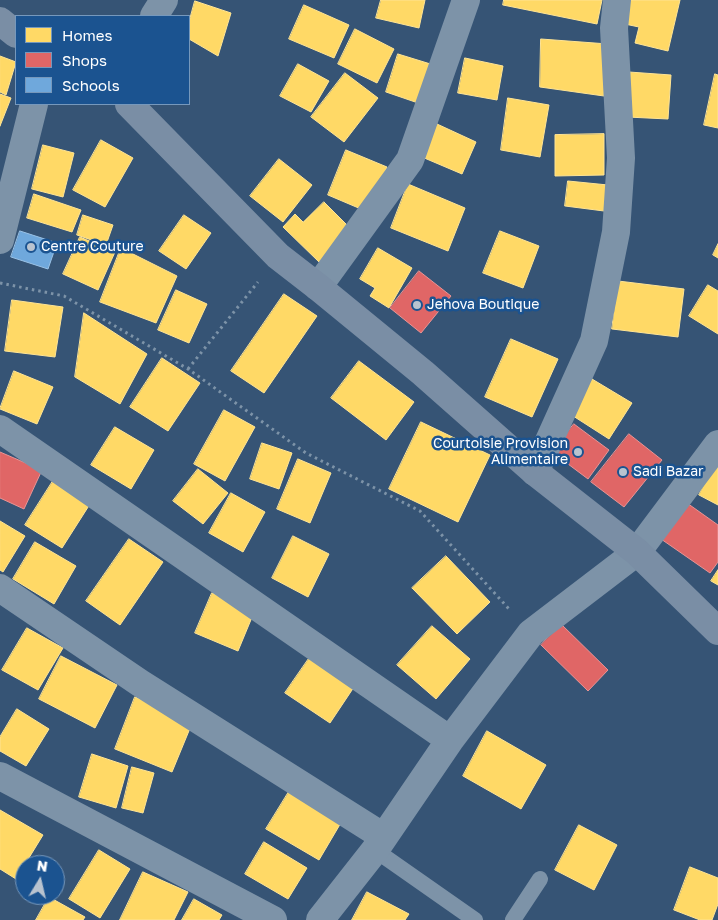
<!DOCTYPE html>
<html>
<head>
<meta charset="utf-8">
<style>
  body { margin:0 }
  #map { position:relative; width:718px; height:920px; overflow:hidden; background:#365475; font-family:"Golos Text",sans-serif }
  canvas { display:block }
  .legend { position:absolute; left:15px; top:15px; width:175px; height:90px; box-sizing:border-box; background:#1b5390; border:1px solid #7698bc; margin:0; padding:6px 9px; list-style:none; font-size:15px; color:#fff }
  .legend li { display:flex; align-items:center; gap:10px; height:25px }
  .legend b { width:25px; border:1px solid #7698bc }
  .north { position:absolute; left:15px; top:855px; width:50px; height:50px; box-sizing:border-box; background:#1b5390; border:1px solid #7698bc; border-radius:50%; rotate:9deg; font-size:14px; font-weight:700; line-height:20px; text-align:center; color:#fff }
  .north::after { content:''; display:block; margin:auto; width:18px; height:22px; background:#b9c3cf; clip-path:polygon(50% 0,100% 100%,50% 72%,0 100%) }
</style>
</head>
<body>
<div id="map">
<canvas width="718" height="920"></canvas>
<ul class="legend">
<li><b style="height:14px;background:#ffd966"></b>Homes</li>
<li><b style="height:14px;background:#e06666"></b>Shops</li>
<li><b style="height:14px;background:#6fa8dc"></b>Schools</li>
</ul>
<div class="north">N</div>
</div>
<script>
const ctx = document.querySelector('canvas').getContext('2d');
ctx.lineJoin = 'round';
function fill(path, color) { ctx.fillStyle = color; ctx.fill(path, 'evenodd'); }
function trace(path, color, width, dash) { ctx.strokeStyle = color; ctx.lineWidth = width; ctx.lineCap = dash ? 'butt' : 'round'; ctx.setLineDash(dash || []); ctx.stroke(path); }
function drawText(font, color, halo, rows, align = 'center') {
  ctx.font = font + ' "Golos Text",sans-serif'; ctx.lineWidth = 5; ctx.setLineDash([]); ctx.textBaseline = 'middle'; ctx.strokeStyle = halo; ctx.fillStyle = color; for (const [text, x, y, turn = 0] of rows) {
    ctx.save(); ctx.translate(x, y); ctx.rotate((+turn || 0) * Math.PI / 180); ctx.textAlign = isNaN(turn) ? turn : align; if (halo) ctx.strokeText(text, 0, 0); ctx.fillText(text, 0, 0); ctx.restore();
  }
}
const homes = new Path2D(`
  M381,0H425L419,28L376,18Z
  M504,0H602L597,24L503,5Z
  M625,0H680L668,51L635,43L639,27L620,23Z
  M195,1L231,13L218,56L189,39V22Z
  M304,5L349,25L334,58L289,39Z
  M355,29L394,49L377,83L338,64Z
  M541,39L608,44L604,96L540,87Z
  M398,54L437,66L424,105L386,92Z
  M0,56L16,62L6,95L0,92Z
  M465,58L503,66L497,100L458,93Z
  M298,64L329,81L311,112L280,96Z
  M629,72L671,75L668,119L627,117Z
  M345,73L378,98L344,142L311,117Z
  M715,74L718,75V128L704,125Z
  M0,94L11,98L0,126Z
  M508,98L549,105L540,157L501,150Z
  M437,124L476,142L462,174L422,157Z
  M604,134V175L555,176V135Z
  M101,140L133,158L105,207L73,190Z
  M43,145L74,153L63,197L32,189Z
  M346,150L387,167L368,212L328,195Z
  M279,159L312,185L283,222L250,196Z
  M568,181L608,185L604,211L565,206Z
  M408,184L465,208L448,251L391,228Z
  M34,194L81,210L72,232L27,218Z
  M324,202L352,230L319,262L283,227L295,214L303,222Z
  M83,215L113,225L106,245L77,235Z
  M184,215L211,233L186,269L159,251Z
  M500,231L539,246L523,288L483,273Z
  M80,237L115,252L98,290L63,274Z
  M718,244V258L713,255Z
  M121,248L177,276L156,323L100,302Z
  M378,248L412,268L389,308L370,296L375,288L360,279Z
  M618,281L684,289L678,337L612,329Z
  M708,285L718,291V334L689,316Z
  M176,290L207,304L189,343L158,330Z
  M284,294L317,316L264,393L231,371Z
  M12,300L63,307L55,357L5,351Z
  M84,313L147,354L120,404L75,377Z
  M511,339L558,359L532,417L485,397Z
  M162,358L200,383L168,431L130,407Z
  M359,361L414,402L386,440L331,398Z
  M14,371L53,387L37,424L0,409Z
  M592,379L632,403L609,439L570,414Z
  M224,410L255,427L225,481L194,464Z
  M421,422L490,455L458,522L389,489Z
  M115,427L154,450L131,489L91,465Z
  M262,443L292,453L279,489L250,479Z
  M718,456V505L699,495Z
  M298,459L331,473L310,523L277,509Z
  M198,469L228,493L203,524L173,501Z
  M53,481L90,504L62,548L25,525Z
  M231,493L265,512L243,552L209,533Z
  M0,521L25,536L3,572L0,570Z
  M293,536L329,554L308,597L272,578Z
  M129,539L163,562L120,625L86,601Z
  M35,542L76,566L54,604L13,579Z
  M446,556L490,602L457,634L412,588Z
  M718,570V585L711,581Z
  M212,593L255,610L238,651L195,633Z
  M432,626L470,659L436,699L397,665Z
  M27,628L63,648L38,690L2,670Z
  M61,656L117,685L95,728L39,699Z
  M310,657L354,687L330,723L285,693Z
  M135,697L193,721L172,772L115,749Z
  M17,709L49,729L26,766L0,751V737Z
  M487,731L546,765L521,809L463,776Z
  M92,754L128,766L116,808L79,797Z
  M132,767L154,773L143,813L122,808Z
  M290,790L342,821L319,860L266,829Z
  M0,810L43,835L16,879L0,869Z
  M579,825L617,845L594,890L555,870Z
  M264,842L307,868L288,899L245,874Z
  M99,850L130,869L100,918L69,899Z
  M690,867L718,878V904L712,920H700L674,910Z
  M143,872L188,892L174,920H120Z
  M367,892L409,914L405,920H352Z
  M49,897L85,917L83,920H36Z
  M194,899L222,915L219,920H182Z`);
fill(homes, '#ffd966');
trace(homes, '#ffe494', 1);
const shops = new Path2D(`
  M419,271L451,296L421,333L390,308Z
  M574,424L609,450L588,479L552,452Z
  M629,434L662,460L624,507L591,482Z
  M0,452L42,470L24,509L0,498Z
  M687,503L718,525V562L710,573L661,539Z
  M561,624L608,670L588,691L541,645Z`);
fill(shops, '#e06666');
trace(shops, '#e99494', 1);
const schools = new Path2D(`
  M20,231L57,243L48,269L11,257Z`);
fill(schools, '#6fa8dc');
trace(schools, '#9ac2e6', 1);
trace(new Path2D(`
  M0,283L64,296L188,369L306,453L420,511L509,609
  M188,369L258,282`), '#7d93a8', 3, [2.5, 4]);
trace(new Path2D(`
  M375,850L475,920
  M513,920L540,879`), '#7d93a8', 16);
trace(new Path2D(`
  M154,16L164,0
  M0,240L34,104
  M318,287L410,160L466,0
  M0,429L450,740
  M535,472L594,341L616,232L621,158L614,28L617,0
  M0,588L140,683L384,837
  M0,776L273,920
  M320,920L375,850L450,740L531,633L637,552L718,444`), '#7d93a8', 28);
trace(new Path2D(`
  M0,21L16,34
  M129,104L278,256L318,287L423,373L535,472L637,552L718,631`), '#7a8ea5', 28);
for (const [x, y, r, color] of [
  [31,247,5,"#b9c3cf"],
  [417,305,5,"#b9c3cf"],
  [578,452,5,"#b9c3cf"],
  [623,472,5,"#b9c3cf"]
]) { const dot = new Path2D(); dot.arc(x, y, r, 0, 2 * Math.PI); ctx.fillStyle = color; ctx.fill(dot); trace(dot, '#1b5390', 2); }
drawText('14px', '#fff', '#1b5390', [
  ["Centre Couture",41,247],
  ["Jehova Boutique",427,305],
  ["Courtoisie Provision",568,444,"right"],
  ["Alimentaire",568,460,"right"],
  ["Sadi Bazar",633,472]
], 'left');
</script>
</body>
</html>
